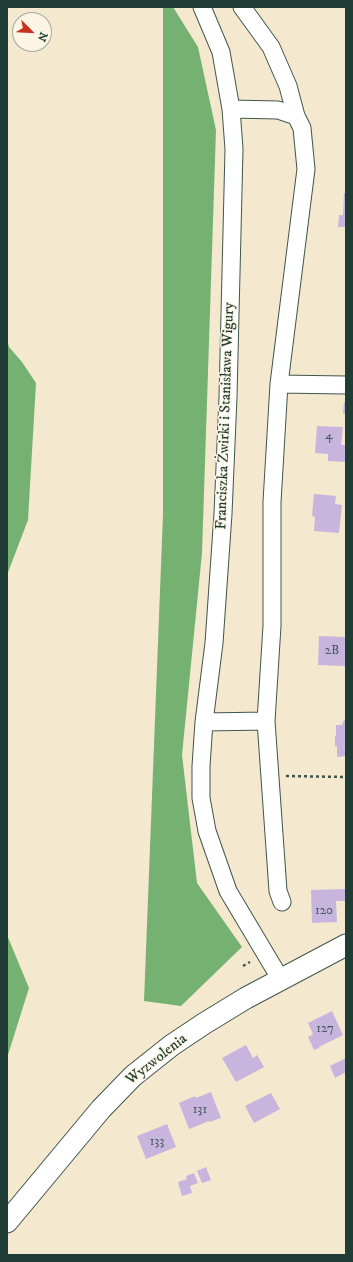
<!DOCTYPE html>
<html>
<head>
<meta charset="utf-8">
<style>
  body { margin:0 }
  #map { position:relative; width:353px; height:1262px; overflow:hidden; background:#f4e8ce; font-family:"IM FELL DW Pica",serif }
  canvas { display:block }
  .frame { position:absolute; inset:0; border:8px solid #1f3d34; pointer-events:none }
  .north { position:absolute; left:12px; top:12px; width:40px; height:40px; box-sizing:border-box; background:#fcf5e5; border:1px solid #a4ab9e; border-radius:50%; rotate:114deg; font-size:11px; font-weight:700; line-height:16px; text-align:center; color:#1f3d34 }
  .north::after { content:''; display:block; margin:auto; width:14px; height:18px; background:#c8321e; clip-path:polygon(50% 0,100% 100%,50% 72%,0 100%) }
</style>
</head>
<body>
<div id="map">
<canvas width="353" height="1262"></canvas>
<div class="frame"></div>
<div class="north">N</div>
</div>
<script>
const ctx = document.querySelector('canvas').getContext('2d');
ctx.lineJoin = 'round';
function fill(path, color) { ctx.fillStyle = color; ctx.fill(path, 'evenodd'); }
function trace(path, color, width, dash) { ctx.strokeStyle = color; ctx.lineWidth = width; ctx.lineCap = dash ? 'butt' : 'round'; ctx.setLineDash(dash || []); ctx.stroke(path); }
function drawText(font, color, halo, rows, align = 'center') {
  ctx.font = font + ' "IM FELL DW Pica",serif'; ctx.lineWidth = 3; ctx.setLineDash([]); ctx.textBaseline = 'middle'; ctx.strokeStyle = halo; ctx.fillStyle = color; for (const [text, x, y, turn = 0] of rows) {
    ctx.save(); ctx.translate(x, y); ctx.rotate((+turn || 0) * Math.PI / 180); ctx.textAlign = isNaN(turn) ? turn : align; if (halo) ctx.strokeText(text, 0, 0); ctx.fillText(text, 0, 0); ctx.restore();
  }
}
fill(new Path2D(`
  M163,7H173L198,47L216,130L202,553L182,755L197,883L242,947L181,1006L144,1001L163,514Z
  M7,340L9,347L22,362L36,383L28,520L7,575Z
  M7,935L29,988L7,1058Z`), '#75b272');
fill(new Path2D(`
  M344,193H346V227H338L339,215H343Z
  M344,402H346V414H343Z
  M317,426L343,427L341,445H345L346,462L328,461V454L315,453Z
  M314,494L336,496L335,504L342,505L339,533L314,531L315,517L312,516Z
  M319,636L346,637L345,666L318,665Z
  M344,720H346V756L337,757V746H335V736H336V725H342Z
  M346,889V901H336L337,922L312,923L311,890Z
  M332,1011L343,1035L319,1047L320,1048L314,1050L308,1037L313,1034L308,1023Z
  M246,1045L253,1058L257,1055L264,1067L236,1082L222,1058Z
  M346,1058V1072L335,1078L330,1066Z
  M211,1092L221,1118L209,1122V1121L189,1129L179,1103L195,1096L196,1098Z
  M271,1093L280,1109L254,1123L245,1106Z
  M167,1124L176,1147L146,1159L137,1136Z
  M206,1167L211,1180L202,1183L197,1171Z
  M194,1173L198,1183L190,1186L192,1193L182,1196L178,1182L187,1179L186,1176Z`), '#c7b5de');
const minor = new Path2D(`
  M202,7L221,52L231,109L234,149L228,397L223,514L214,643L204,722L201,766V798L207,831L228,891L281,980
  M242,7L271,47L288,86L296,116
  M231,109L278,110L296,116L302,128L306,169L279,384L346,385
  M266,721L278,891L282,902
  M204,722L266,721L272,626V502L279,384`);
const tertiary = new Path2D(`
  M7,1222L101,1109L133,1076L172,1045L205,1023L246,998L346,945`);
trace(minor, '#3f574b', 19);
trace(tertiary, '#3f574b', 23);
trace(new Path2D(`
  M286,776L346,777
  M243,966L250,962`), '#3f574b', 2.5, [3, 3]);
trace(minor, '#fff', 17);
trace(tertiary, '#fff', 21);
drawText('13px', '#495b5e', null, [
  ["4",329,436],
  ["2B",332,651],
  ["120",324,911],
  ["127",325,1029],
  ["131",200,1110],
  ["133",157,1142]
]);
drawText('15px', '#1f3d34', '#fcf5e5', [
  ["Franciszka Żwirki i Stanisława Wigury",226,416,-88],
  ["Wyzwolenia",157,1060,-38]
]);
</script>
</body>
</html>
